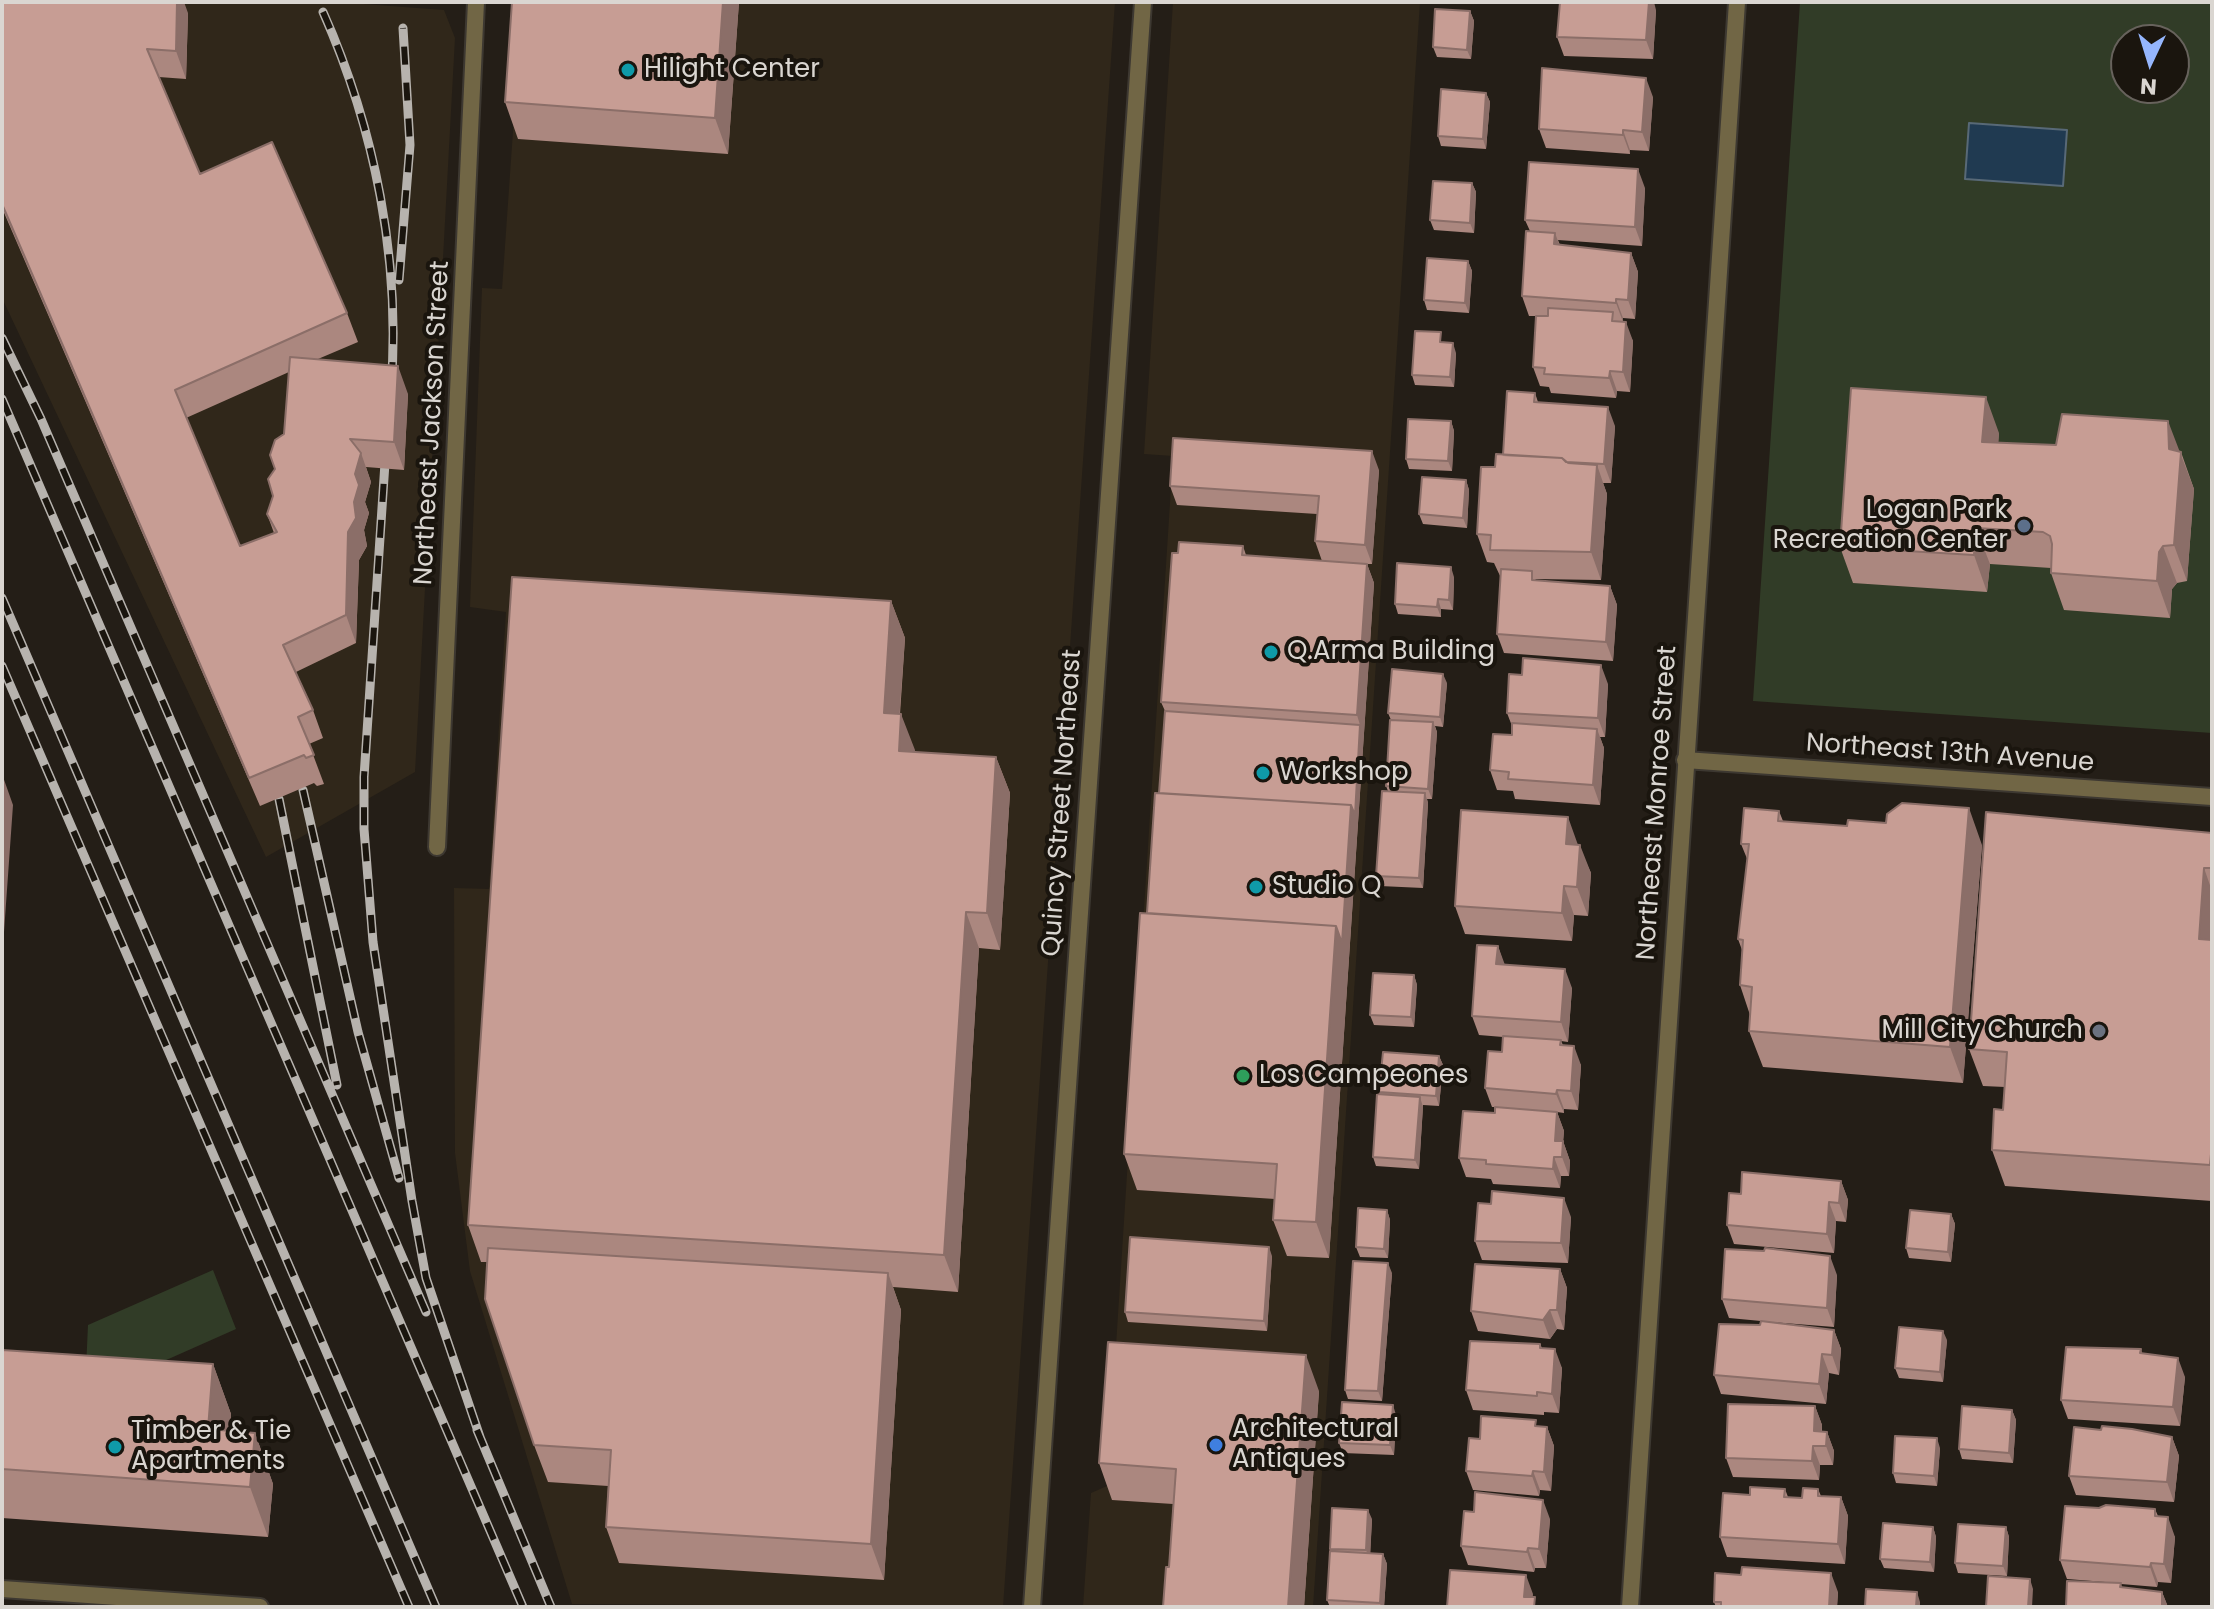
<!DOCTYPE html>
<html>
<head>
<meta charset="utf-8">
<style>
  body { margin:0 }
  #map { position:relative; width:2214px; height:1609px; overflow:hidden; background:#241e17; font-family:Poppins,sans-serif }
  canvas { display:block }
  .frame { position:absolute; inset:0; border:4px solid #dad6d1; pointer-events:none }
  .north { position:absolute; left:2110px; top:24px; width:80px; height:80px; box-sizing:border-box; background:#1a150e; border:2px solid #67625c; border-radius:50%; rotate:184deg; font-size:22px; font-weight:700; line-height:32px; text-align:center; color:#dad6d1 }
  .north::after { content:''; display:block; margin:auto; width:28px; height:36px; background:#95b6fd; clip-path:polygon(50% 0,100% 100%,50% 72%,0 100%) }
</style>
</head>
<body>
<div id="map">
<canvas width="2214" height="1609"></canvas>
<div class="frame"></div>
<div class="north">N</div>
</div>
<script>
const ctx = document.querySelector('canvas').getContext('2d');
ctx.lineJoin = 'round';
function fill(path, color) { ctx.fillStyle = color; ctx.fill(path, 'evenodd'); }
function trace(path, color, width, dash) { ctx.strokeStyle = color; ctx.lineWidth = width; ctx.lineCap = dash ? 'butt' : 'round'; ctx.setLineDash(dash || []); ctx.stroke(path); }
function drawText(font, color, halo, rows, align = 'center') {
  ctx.font = font + ' Poppins,sans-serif'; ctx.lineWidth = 8; ctx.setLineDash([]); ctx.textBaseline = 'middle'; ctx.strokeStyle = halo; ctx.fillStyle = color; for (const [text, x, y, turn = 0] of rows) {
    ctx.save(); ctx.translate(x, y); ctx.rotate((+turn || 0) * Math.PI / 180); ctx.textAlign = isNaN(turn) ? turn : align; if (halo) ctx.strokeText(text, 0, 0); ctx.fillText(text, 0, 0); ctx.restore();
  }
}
fill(new Path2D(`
  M2,2H337L444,10L455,38L415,772L266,857L2,298Z
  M522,2H1115L1003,1607L572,1604L470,1271L455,1153L454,888L489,889L506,612L470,607L482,288L502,289Z
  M1173,2H1420L1313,1607H1083L1091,1493L1107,1486L1173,456L1144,454Z`), '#30271a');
fill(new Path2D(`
  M1800,2H2212V733L1753,701ZM2126,40H2174V88H2126Z
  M213,1270L236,1329L137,1373L86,1369L88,1325Z`), '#313c27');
const water = new Path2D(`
  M1969,123L2067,130L2063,186L1965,179Z`);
fill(water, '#203a51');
trace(water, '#586977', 2);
const minor = new Path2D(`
  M1685,760L2212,797
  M437,847L476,2
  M2,1589L260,1607
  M1032,1607L1143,2`);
const tertiary = new Path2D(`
  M1630,1607L1737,2`);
trace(minor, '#3d3831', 20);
trace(tertiary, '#3d3831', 20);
trace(minor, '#716645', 16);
trace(tertiary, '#716645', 16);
const rail = new Path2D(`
  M323,12C375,129 401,261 391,388
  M399,280L410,145L403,28
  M2,338L41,419L426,1312
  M2,399L523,1607
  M386,448L364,777V829L373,942L412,1201L426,1278L480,1437
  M2,598L436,1607
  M2,666L409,1607
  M303,790L358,1032L399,1178
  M279,799L337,1085
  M477,1430L551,1607`);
trace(rail, '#b7b3ae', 9);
trace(rail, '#1a150e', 6, [18]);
fill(new Path2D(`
  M739,2L728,154L518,139L505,102Z
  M2,3L188,13L186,79L159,77L200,174L347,313L358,342L318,359L408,394L404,470L366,467L371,482L365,502L369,513L364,530L367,546L359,560L356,643L296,672L313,710L323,738L309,744L324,784L317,786L314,783L260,806L2,208ZM289,372L284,434L275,469L273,496L267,514L274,533L240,546L186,418Z
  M1656,10L1653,59L1564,56L1557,37Z
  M1470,11L1474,21L1471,59L1437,57L1433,47Z
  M1486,93L1490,102L1486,149L1441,146L1438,136Z
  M1653,97L1649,151L1630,150V154L1546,148L1539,129Z
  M1472,183L1476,192L1474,233L1434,230L1430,220Z
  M1645,188L1642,246L1558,240L1560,245L1631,253L1638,272L1635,319L1623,318V322L1633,341L1630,392L1617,391L1616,398L1551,393L1549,387L1540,386L1533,367L1536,316H1529L1522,296L1530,231L1525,220Z
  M1468,261L1472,271L1469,313L1427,310L1424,300Z
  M1456,353L1454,387L1415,385L1412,375Z
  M1535,393L1538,402L1615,426L1611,483H1603L1607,494L1601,580L1535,579L1536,580L1610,586L1617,605L1613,661L1504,653L1497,634L1501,578L1494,563L1487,562L1477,534L1495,467L1503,455Z
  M1451,421L1454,431L1452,471L1409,469L1406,459Z
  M1999,433L1998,443L2181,452L2194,489L2187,581L2177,583L2172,589L2170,618L2064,610L2051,573V568L1990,564L1987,592L1853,583L1840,547Z
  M1379,470L1372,564H1367L1374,583L1329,1258L1287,1256L1273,1220L1275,1199L1137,1190L1124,1154L1159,793L1165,711L1161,702L1178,553L1243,546L1246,555L1322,561L1315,541L1317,514L1177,505L1170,486Z
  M1466,480L1469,490L1467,528L1423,524L1419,514Z
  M1454,577L1453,610L1441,609V617L1398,614L1395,604Z
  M891,601L905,638L900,714L914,752L996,757L1010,793L1000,950L979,948L958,1292L893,1287L901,1310L884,1580L619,1563L606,1527L608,1486L548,1482L534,1445L487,1262H481L468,1225Z
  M1447,683L1443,727L1435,726L1437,732L1432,799H1427L1428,803L1423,888L1380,886L1376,876L1388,791L1386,786L1391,720L1388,713Z
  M1608,684L1605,737H1600L1604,748L1600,805L1515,799L1513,791L1497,790L1490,770L1512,735V726L1507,713Z
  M1779,811L1783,821L1982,845L1963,1083L1763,1067L1749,1031L1750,1015L1740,985L1742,950L1738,939L1748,861L1741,844Z
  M2212,833V1201L2005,1186L1992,1150L2003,1110L2005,1087L1983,1086L1969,1049Z
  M1578,845L1591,873L1588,916L1574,915L1572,941L1465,934L1455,906Z
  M1498,946L1504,965L1572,988L1568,1042L1561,1041L1563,1045L1581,1065L1578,1110L1564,1109V1113L1557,1112L1564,1131L1563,1141L1570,1161L1569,1176H1561L1560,1188L1493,1184L1491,1179L1466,1177L1459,1158L1495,1113V1107H1492L1485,1088L1502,1052L1503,1037L1479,1035L1472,1016Z
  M1414,975L1417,985L1414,1027L1374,1025L1370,1015Z
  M1439,1056L1443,1065L1439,1106L1423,1105L1419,1169L1376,1166L1373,1157L1379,1092Z
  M1841,1181L1848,1200L1846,1222L1836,1221L1834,1253L1734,1244L1727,1225L1741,1194Z
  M1387,1210L1390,1220L1388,1258L1360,1257L1356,1247Z
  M1951,1214L1955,1224L1951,1262L1909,1258L1906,1248Z
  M1571,1217L1568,1263L1482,1260L1475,1241Z
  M1272,1256L1267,1331L1128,1322L1125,1312Z
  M1560,1269L1567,1288L1564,1330L1557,1329L1550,1339L1478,1331L1471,1311Z
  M1392,1273L1382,1401L1348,1399L1345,1390Z
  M1837,1275L1834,1327L1771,1322L1834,1330L1841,1349L1839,1375L1829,1373L1826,1404L1721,1394L1714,1375L1760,1325L1761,1321L1729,1318L1722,1299Z
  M1947,1340L1943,1382L1899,1378L1895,1368Z
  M1540,1344L1542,1348L1562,1368L1559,1413L1544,1412V1415L1473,1410L1466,1390Z
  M2141,1349L2142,1353L2185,1377L2180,1426L2068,1419L2061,1400Z
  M2,1350L213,1364L231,1414L230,1431L255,1433L273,1484L268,1537L2,1518Z
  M1319,1391L1304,1607H1163L1169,1567L1173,1504L1112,1500L1099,1463Z
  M1815,1406L1822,1425V1432H1827L1834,1451L1833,1465H1820L1819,1480L1733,1477L1726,1458Z
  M2012,1410L2016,1420L2013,1463L1962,1459L1959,1449Z
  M1396,1415L1394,1455L1343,1453L1339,1443Z
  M1538,1426L1547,1427L1554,1446L1551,1491L1540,1490L1539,1496L1473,1490L1466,1471L1480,1439Z
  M2172,1437L2179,1456L2174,1502L2076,1495L2069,1476Z
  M1940,1448L1937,1486L1896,1483L1893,1473Z
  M1785,1489L1788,1497L1802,1498L1818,1489L1821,1496L1841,1497L1848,1516L1845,1564L1727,1557L1720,1537L1750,1495Z
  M2099,1508L2155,1509L2158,1516L2175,1537L2171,1583L2158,1582L2157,1587L2121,1584L2122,1587L2162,1592L2168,1607H2066L2105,1582L2067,1579L2060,1560Z
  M1372,1519L1370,1554H1383L1387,1564L1384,1607H1330L1327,1600L1331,1551L1330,1549Z
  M1550,1519L1546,1568H1535L1534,1572L1468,1565L1461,1546Z
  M1933,1527L1936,1537L1934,1572L1884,1568L1880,1559Z
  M2006,1527L2009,1537L2007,1576L1958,1573L1955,1563Z
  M1838,1592L1837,1607H1716L1714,1602Z`), '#ab877f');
fill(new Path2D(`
  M177,2H184L188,13L186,79L176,51Z
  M723,2H739L728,154L715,118Z
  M1649,2H1654L1656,10L1653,59L1646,40Z
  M1470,11L1474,21L1471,59L1467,50Z
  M1646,78L1653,97L1649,151L1642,132Z
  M1486,93L1490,102L1486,149L1483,139Z
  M1623,130L1630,150V154L1623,135Z
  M1638,169L1645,188L1642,246L1635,227Z
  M1472,183L1476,192L1474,233L1470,223Z
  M1555,233L1562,252L1554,244Z
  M1631,253L1638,272L1635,319L1628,300Z
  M1468,261L1472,271L1469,313L1465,303Z
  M1616,299L1623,318V322L1616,303Z
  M1626,322L1633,341L1630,392L1623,372Z
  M1453,343L1456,353L1454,387L1450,377Z
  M398,366L408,394L404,470L394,442Z
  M1610,371L1617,391L1616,398L1609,378Z
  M1986,397L1999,433L1996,478L1982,442Z
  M1608,407L1615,426L1611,483L1604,464Z
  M1451,421L1454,431L1452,471L1448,461Z
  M2168,421L2194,489L2187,581L2174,545Z
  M1372,451L1379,470L1372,564L1365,545Z
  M361,453L371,482L365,502L369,513L364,530L367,546L359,560L356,643L346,615L348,532L354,502L355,474Z
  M1597,465L1607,494L1601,580L1591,552Z
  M1466,480L1469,490L1467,528L1463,518Z
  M1976,528L1990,564L1987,592L1974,555Z
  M2163,546L2177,583L2172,589L2170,618L2157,581L2159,552Z
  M1367,564L1374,583L1329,1258L1316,1222L1336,926L1360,725L1357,715Z
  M1451,567L1454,577L1453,610L1449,600Z
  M1610,586L1617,605L1613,661L1606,642Z
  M1438,599L1441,609V617L1437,607Z
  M891,601L905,638L897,749L884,713Z
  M1601,665L1608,684L1605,737L1598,718Z
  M1443,674L1447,683L1443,727L1440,717Z
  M901,714L915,750L912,787L899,751Z
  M1433,722L1437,732L1432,799L1428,789Z
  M1597,729L1604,748L1600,805L1593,785Z
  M996,757L1010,793L1000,950L987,913Z
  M2,774L13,805L4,932L2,927Z
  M1425,793L1428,803L1423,888L1419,878Z
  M1969,808L1982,845L1963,1083L1950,1047Z
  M1568,817L1578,845L1566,844Z
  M1580,845L1591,873L1588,916L1577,887Z
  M2204,868L2212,891V975L2199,939Z
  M1564,886L1574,915L1572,941L1562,913Z
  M966,912L979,948L958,1292L944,1255Z
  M1498,946L1505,965L1496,964Z
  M1565,969L1572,988L1568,1042L1561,1022Z
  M1414,975L1417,985L1414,1027L1411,1017Z
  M1574,1046L1581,1065L1578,1110L1571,1091Z
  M1439,1056L1443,1065L1439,1106L1436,1096Z
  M1557,1090L1564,1109V1113L1556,1094Z
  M1420,1097L1423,1107L1419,1169L1415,1160Z
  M1557,1112L1564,1131L1562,1157L1555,1141Z
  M1563,1141L1570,1161L1569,1176L1562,1157Z
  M1554,1157L1561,1176L1560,1188L1553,1169Z
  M1841,1181L1848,1200L1846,1222L1839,1203Z
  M1564,1198L1571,1217L1568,1263L1561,1243Z
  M1829,1202L1836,1221L1834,1253L1827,1234Z
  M1387,1210L1390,1220L1388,1258L1384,1249Z
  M1951,1214L1955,1224L1951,1262L1948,1252Z
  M1269,1247L1272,1256L1267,1331L1264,1321Z
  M1830,1256L1837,1275L1834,1327L1827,1308Z
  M1388,1263L1392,1273L1382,1401L1378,1391Z
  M1560,1269L1567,1288L1564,1330L1557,1310Z
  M888,1273L901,1310L884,1580L871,1544Z
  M1550,1310L1557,1329L1550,1339L1543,1320Z
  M1834,1330L1841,1349L1839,1375L1832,1355Z
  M1943,1331L1947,1340L1943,1382L1940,1372Z
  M1555,1349L1562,1368L1559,1413L1552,1394Z
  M1822,1354L1829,1373L1826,1404L1819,1384Z
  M1306,1355L1319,1391L1304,1607H1288Z
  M2178,1358L2185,1377L2180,1426L2173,1407Z
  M213,1364L231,1414L226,1480L208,1429Z
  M1393,1405L1396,1415L1394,1455L1390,1445Z
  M1815,1406L1822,1425L1821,1446L1814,1431Z
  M2012,1410L2016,1420L2013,1463L2009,1453Z
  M1547,1427L1554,1446L1551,1491L1544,1472Z
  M1827,1432L1834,1451L1833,1465L1826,1446Z
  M255,1433L273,1484L268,1537L250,1487Z
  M2172,1437L2179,1456L2174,1502L2167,1482Z
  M1937,1438L1940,1448L1937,1486L1934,1476Z
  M1813,1446L1820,1465L1819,1480L1812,1461Z
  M1533,1471L1540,1490L1539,1496L1532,1476Z
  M1841,1497L1848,1516L1845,1564L1838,1544Z
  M1543,1500L1550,1519L1546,1568L1539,1549Z
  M1368,1510L1372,1519L1370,1560L1366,1550Z
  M2168,1517L2175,1537L2171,1583L2164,1564Z
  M1933,1527L1936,1537L1934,1572L1930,1562Z
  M2006,1527L2009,1537L2007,1576L2003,1566Z
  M1528,1548L1535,1568L1534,1572L1527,1552Z
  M1383,1554L1387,1564L1384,1607H1381L1380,1603Z
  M2151,1563L2158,1582L2157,1587L2150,1567Z
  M1831,1573L1838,1592L1837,1607H1829Z
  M1526,1575L1533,1594L1532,1607L1524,1597Z
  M2030,1579L2033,1589L2032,1607H2028Z
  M1917,1592L1920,1602V1607H1916Z
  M2162,1592L2168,1607H2162Z`), '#8b6e68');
const building = new Path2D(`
  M4,2H177L176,51L147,49L200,174L272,142L347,313L175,390L240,546L277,532L267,514L273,496L268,479L275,469L270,455L275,440L284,434L290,357L398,366L394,442L350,439L361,453L355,474L359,485L354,502L356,518L348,532L346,615L283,645L313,710L298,717L314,755L306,758L304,755L249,778L2,204V3Z
  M512,2H723L715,118L505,102Z
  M1560,2H1649L1646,40L1557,37Z
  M1435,9L1470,11L1467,50L1433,47Z
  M1542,68L1646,78L1642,132L1623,130V135L1539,129Z
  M1441,89L1486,93L1483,139L1438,136Z
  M1529,162L1638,169L1635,227L1525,220Z
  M1433,181L1472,183L1470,223L1430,220Z
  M1526,231L1555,233L1554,244L1631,253L1628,300L1616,299V303L1522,296Z
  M1427,258L1468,261L1465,303L1424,300Z
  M1548,308L1613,312L1612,321L1626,322L1623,372L1610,371L1609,378L1544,374L1545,368L1533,367L1536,316H1548Z
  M1415,331L1441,332L1440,342L1453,343L1450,377L1412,375Z
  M1851,388L1986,397L1982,442L2056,445L2062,414L2168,421L2169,449L2181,452L2174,545L2163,546L2159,552L2157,581L2051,573L2052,544L2050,536L2043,532L1976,528L1974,555L1840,547Z
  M1507,391L1535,393L1534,402L1608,407L1604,464L1566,462L1562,458L1503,455Z
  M1408,419L1451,421L1448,461L1406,459Z
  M1173,438L1372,451L1365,545L1315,541L1319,496L1170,486Z
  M1496,454L1562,458L1568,463L1597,465L1591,552L1490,550L1491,535L1477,534L1481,467H1495Z
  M1422,477L1466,480L1463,518L1419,514Z
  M1179,542L1243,546L1242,555L1367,564L1357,715L1161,702L1172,553H1178Z
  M1397,563L1451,567L1449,600L1438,599L1437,607L1395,604Z
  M1501,569L1532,571V580L1610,586L1606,642L1497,634Z
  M512,577L891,601L884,713L901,714L899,751L996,757L987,913L966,912L944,1255L468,1225Z
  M1523,658L1601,665L1598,718L1507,713L1509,674L1522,675Z
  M1392,669L1443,674L1440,717L1388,713Z
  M1165,711L1360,725L1355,815L1351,805L1159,793Z
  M1390,720L1433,722L1428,789L1386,786Z
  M1512,723L1597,729L1593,785L1508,779L1509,772L1490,770L1493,734L1512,735Z
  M1382,791L1425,793L1419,878L1376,876Z
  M1155,793L1351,805L1342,943L1336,926L1147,913Z
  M1902,803L1969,808L1950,1047L1749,1031L1752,987L1740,985L1743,940L1738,939L1749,844H1741L1744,808L1779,811L1778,821L1847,826L1848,820L1886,823L1887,814Z
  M1461,810L1568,817L1566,844L1580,845L1577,887L1564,886L1562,913L1455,906Z
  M1986,812L2212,833L2211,868H2204L2199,939L2212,940V1143L2210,1165L1992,1150L1994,1109L2003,1110L2007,1052L1969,1049Z
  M1140,913L1336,926L1316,1222L1273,1220L1277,1164L1124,1154Z
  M1477,945L1498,946L1496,964L1565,969L1561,1022L1472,1016Z
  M1373,973L1414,975L1411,1017L1370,1015Z
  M1503,1036L1561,1040L1560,1045L1574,1046L1571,1091L1557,1090L1556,1094L1485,1088L1488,1051L1502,1052Z
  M1383,1052L1439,1056L1436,1096L1379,1092Z
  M1377,1094L1420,1097L1415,1160L1373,1157Z
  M1495,1107L1557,1112L1555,1141H1563L1562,1157H1554L1553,1169L1486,1164V1160L1459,1158L1463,1111L1495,1113Z
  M1742,1172L1841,1181L1839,1203L1829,1202L1827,1234L1727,1225L1729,1193L1741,1194Z
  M1492,1191L1564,1198L1561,1243L1475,1241L1478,1203L1491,1204Z
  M1358,1208L1387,1210L1384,1249L1356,1247Z
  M1910,1210L1951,1214L1948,1252L1906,1248Z
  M1130,1237L1269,1247L1264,1321L1125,1312Z
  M488,1248L888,1273L871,1544L606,1527L611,1450L534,1445L485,1299Z
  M1765,1248L1830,1256L1827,1308L1722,1299L1725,1249L1764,1251Z
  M1353,1261L1388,1263L1378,1391L1345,1390Z
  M1475,1264L1560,1269L1557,1310H1550L1543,1320L1471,1311Z
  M1761,1321L1834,1330L1832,1355L1822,1354L1819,1384L1714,1375L1719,1324L1760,1325Z
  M1899,1327L1943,1331L1940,1372L1895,1368Z
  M1470,1341L1540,1344V1348L1555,1349L1552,1394L1537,1392V1396L1466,1390Z
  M1108,1342L1306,1355L1288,1607H1163L1166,1567H1169L1176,1469L1099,1463Z
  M2066,1347L2141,1349L2140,1353L2178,1358L2173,1407L2061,1400Z
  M2,1350L213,1364L208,1429L255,1433L250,1487L2,1469Z
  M1342,1402L1393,1405L1390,1445L1339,1443Z
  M1728,1404L1815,1406L1814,1431L1827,1432L1826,1446H1813L1812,1461L1726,1458Z
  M1962,1406L2012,1410L2009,1453L1959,1449Z
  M1481,1416L1536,1420L1535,1426L1547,1427L1544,1472L1533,1471L1532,1476L1466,1471L1469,1438L1480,1439Z
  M2102,1426L2132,1429L2172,1437L2167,1482L2069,1476L2074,1427L2101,1430Z
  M1895,1436L1937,1438L1934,1476L1893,1473Z
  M1750,1487L1785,1489L1784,1497L1802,1498L1803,1488L1818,1489V1496L1841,1497L1838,1544L1720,1537L1723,1493L1750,1495Z
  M1475,1492L1543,1500L1539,1549L1528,1548L1527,1552L1461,1546L1464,1511L1474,1512Z
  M2106,1505L2155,1509V1516L2168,1517L2164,1564L2151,1563L2150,1567L2060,1560L2065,1506L2099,1508Z
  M1332,1508L1368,1510L1366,1550L1330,1549Z
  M1883,1523L1933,1527L1930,1562L1880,1559Z
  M1958,1524L2006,1527L2003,1566L1955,1563Z
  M1330,1551L1383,1554L1380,1603L1327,1600Z
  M1742,1567L1831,1573L1829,1607H1721V1602H1714L1715,1573L1741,1575Z
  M1450,1570L1526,1575L1524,1597H1535L1534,1607H1447Z
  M1988,1576L2030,1579L2028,1607H1986Z
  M2067,1581L2121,1583L2120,1587L2162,1592V1607H2066Z
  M1866,1589L1917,1592L1916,1607H1865Z`);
fill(building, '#c79d94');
trace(building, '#8b6e68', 2);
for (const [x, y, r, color] of [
  [628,70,8,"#0f9aa8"],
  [2024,526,8,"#5c6f8a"],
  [1271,652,8,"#0f9aa8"],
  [1263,773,8,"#0f9aa8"],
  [1256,887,8,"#0f9aa8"],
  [2099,1031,8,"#6b7280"],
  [1243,1076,8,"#2e9e5b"],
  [1216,1445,8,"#3f7fe0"],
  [115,1447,8,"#0f9aa8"]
]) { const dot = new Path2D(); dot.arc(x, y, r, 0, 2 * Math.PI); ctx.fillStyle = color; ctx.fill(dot); trace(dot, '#1a150e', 3); }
drawText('26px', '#dad6d1', '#1a150e', [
  ["Hilight Center",644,70],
  ["Logan Park",2008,511,"right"],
  ["Recreation Center",2008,541,"right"],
  ["Q.Arma Building",1287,652],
  ["Workshop",1279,773],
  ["Studio Q",1272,887],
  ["Mill City Church",2083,1031,"right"],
  ["Los Campeones",1259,1076],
  ["Architectural",1232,1430],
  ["Antiques",1232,1460],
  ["Timber & Tie",131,1432],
  ["Apartments",131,1462]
], 'left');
drawText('26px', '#dad6d1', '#1a150e', [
  ["Northeast Jackson Street",433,423,-87],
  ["Northeast 13th Avenue",1950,754,4],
  ["Quincy Street Northeast",1063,803,-86],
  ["Northeast Monroe Street",1658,803,-86]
]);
</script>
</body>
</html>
